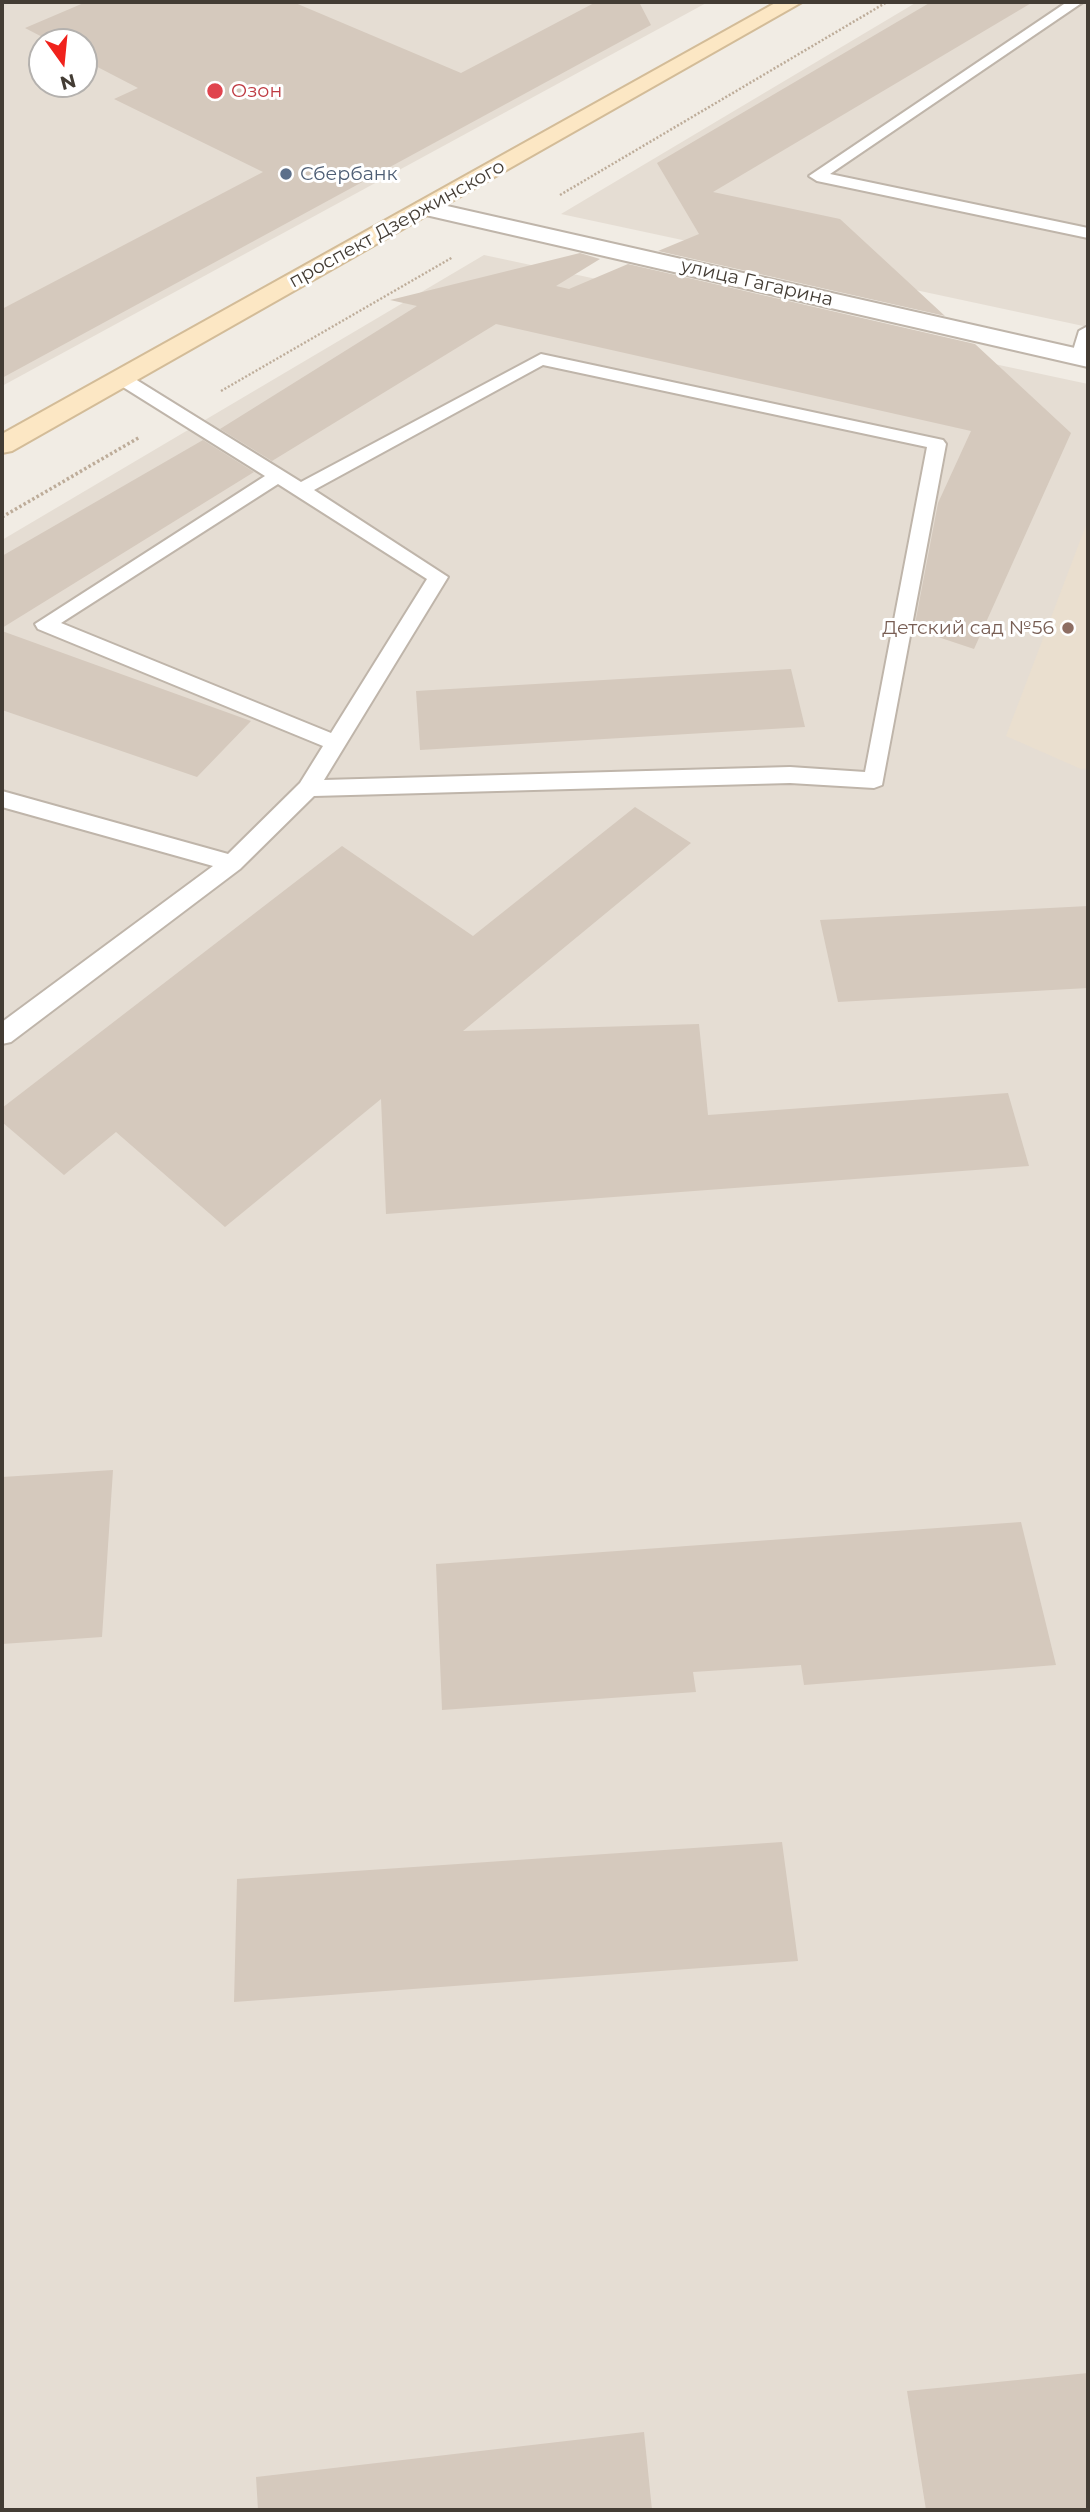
<!DOCTYPE html>
<html>
<head>
<meta charset="utf-8">
<style>
  body { margin:0 }
  #map { position:relative; width:1090px; height:2512px; overflow:hidden; background:#f1ece4; font-family:Montserrat,sans-serif }
  canvas { display:block }
  .frame { position:absolute; inset:0; border:4px solid #433c34; pointer-events:none }
  .north { position:absolute; left:28px; top:28px; width:70px; height:70px; box-sizing:border-box; background:#fff; border:2px solid #b4b1ae; border-radius:50%; rotate:165deg; font-size:19px; font-weight:700; line-height:28px; text-align:center; color:#433c34 }
  .north::after { content:''; display:block; margin:auto; width:24px; height:32px; background:#f0221c; clip-path:polygon(50% 0,100% 100%,50% 72%,0 100%) }
</style>
</head>
<body>
<div id="map">
<canvas width="1090" height="2512"></canvas>
<div class="frame"></div>
<div class="north">N</div>
</div>
<script>
const ctx = document.querySelector('canvas').getContext('2d');
ctx.lineJoin = 'round';
function fill(path, color) { ctx.fillStyle = color; ctx.fill(path, 'evenodd'); }
function trace(path, color, width, dash) { ctx.strokeStyle = color; ctx.lineWidth = width; ctx.lineCap = dash ? 'butt' : 'round'; ctx.setLineDash(dash || []); ctx.stroke(path); }
function drawText(font, color, halo, rows, align = 'center') {
  ctx.font = font + ' Montserrat,sans-serif'; ctx.lineWidth = 6; ctx.setLineDash([]); ctx.textBaseline = 'middle'; ctx.strokeStyle = halo; ctx.fillStyle = color; for (const [text, x, y, turn = 0] of rows) {
    ctx.save(); ctx.translate(x, y); ctx.rotate((+turn || 0) * Math.PI / 180); ctx.textAlign = isNaN(turn) ? turn : align; if (halo) ctx.strokeText(text, 0, 0); ctx.fillText(text, 0, 0); ctx.restore();
  }
}
fill(new Path2D(`
  M2,2H708L2,386ZM42,42H84V84H42Z
  M917,2H1088V327L561,214Z
  M484,255L1088,384V2510H2V540Z`), '#e5ddd3');
fill(new Path2D(`
  M1088,520V768L1081,769L1006,736Z`), '#eadfcf');
fill(new Path2D(`
  M86,2H293L461,73L596,2H639L651,25L2,378V309L263,172L114,99L138,88L84,60V42H52L25,28Z
  M931,2H1033L713,192L840,219L945,316L658,251L699,234L657,163Z
  M580,253L600,259L556,286L569,289L628,264L975,344L1071,433L974,649L914,629L938,503L971,431L496,324L272,461L220,429L417,306L390,300Z
  M203,440L254,472L2,628V556Z
  M2,631L251,721L197,777L2,710Z
  M791,669L805,727L420,750L416,691Z
  M635,807L691,843L463,1031L699,1024L708,1115L1008,1093L1029,1166L386,1214L381,1099L225,1227L116,1132L64,1175L2,1122V1108L342,846L473,936Z
  M1088,906V988L838,1002L820,920Z
  M113,1470L102,1637L2,1644V1477Z
  M1021,1522L1056,1665L804,1685L801,1665L693,1672L696,1692L442,1710L436,1564Z
  M782,1842L798,1961L234,2002L237,1879Z
  M1088,2373V2510H926L907,2391Z
  M644,2432L652,2510H258L256,2477Z`), '#d5c9bd');
const lane = new Path2D(`
  M1067,2H1083L830,174L1088,228V238L817,181L809,176Z
  M1088,326V358L1080,362L1074,361L1071,357L1079,331Z
  M541,354L943,440L946,444L882,785L874,788L790,783L314,796L240,869L11,1042L2,1044V1022L213,866L2,807V791L228,854L300,783L323,746L38,629L35,624L265,476L115,382L112,378L115,374H127L301,482ZM543,365L927,447L865,772L790,767L324,780L448,577L314,490ZM278,484L427,579L331,733L61,623Z`);
const street = new Path2D(`
  M425,201L1088,351V367L417,213L413,208L417,203Z`);
const secondary = new Path2D(`
  M777,2H802L12,451L2,453V434Z`);
trace(lane, '#bfb5aa', 4);
trace(street, '#bfb5aa', 4);
trace(secondary, '#d3bc98', 4);
trace(new Path2D(`
  M560,195L887,2
  M221,391L453,257`), '#bdac99', 2.5, [2, 2]);
trace(new Path2D(`
  M2,517L140,437`), '#bdac99', 3.5, [2.5, 2.5]);
fill(lane, '#fff');
fill(street, '#fff');
fill(secondary, '#fce7c4');
for (const [x, y, r, color] of [
  [215,91,9,"#e0444e"],
  [286,174,7,"#5c6f8a"],
  [1068,628,7,"#8d6e63"]
]) { const dot = new Path2D(); dot.arc(x, y, r, 0, 2 * Math.PI); ctx.fillStyle = color; ctx.fill(dot); trace(dot, '#fff', 2.5); }
drawText('19px', '#be3a42', '#fff', [
  ["Озон",231,91]
], 'left');
drawText('19px', '#4e5e75', '#fff', [
  ["Сбербанк",300,174]
], 'left');
drawText('19px', '#433c34', '#fff', [
  ["проспект Дзержинского",397,224,-29],
  ["улица Гагарина",757,283,13]
]);
drawText('19px', '#785e54', '#fff', [
  ["Детский сад №56",1054,628]
], 'right');
</script>
</body>
</html>
